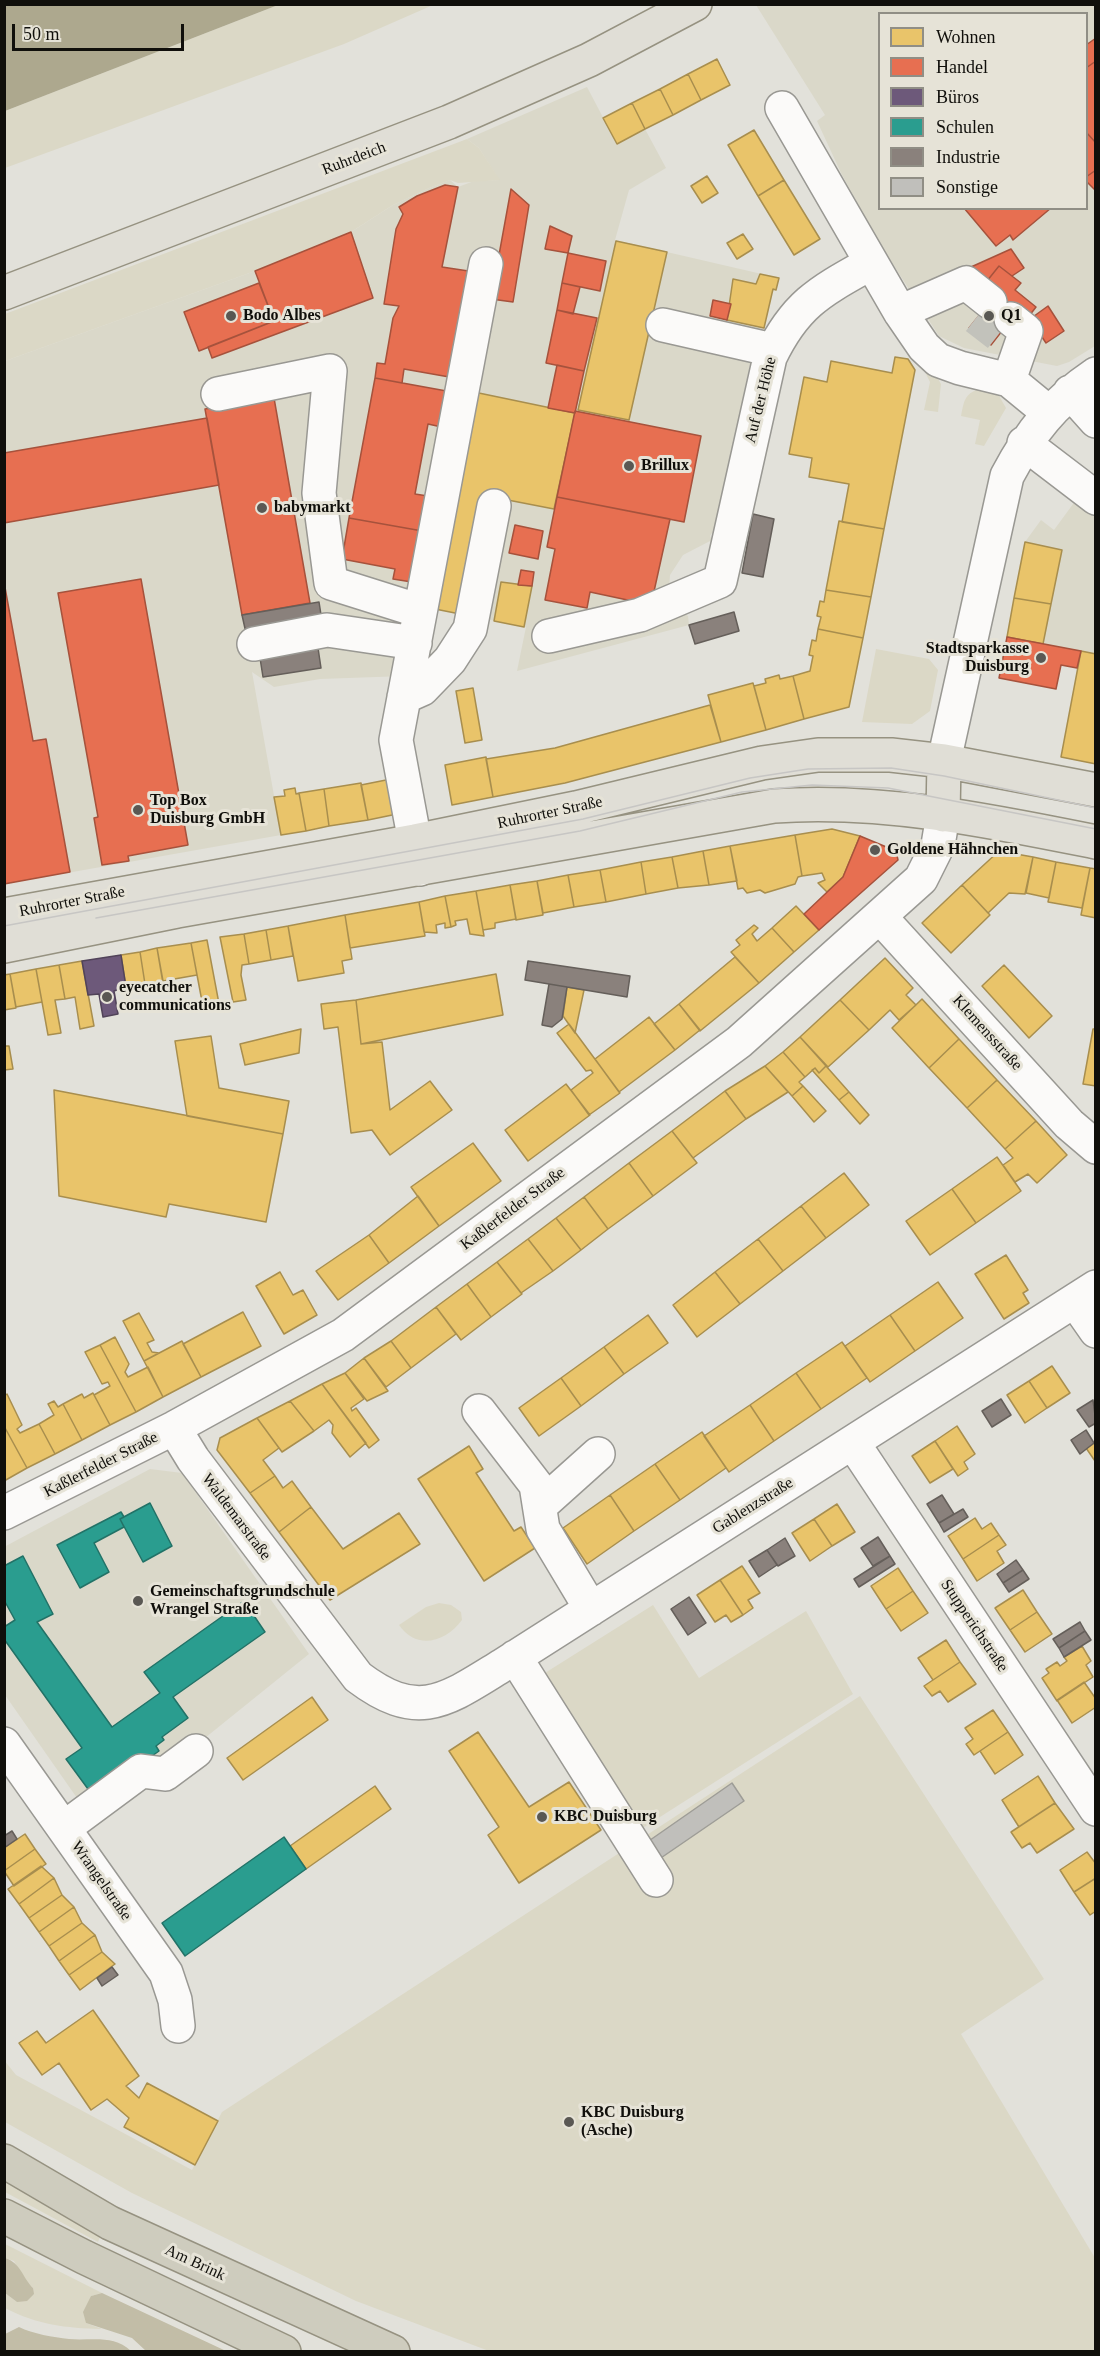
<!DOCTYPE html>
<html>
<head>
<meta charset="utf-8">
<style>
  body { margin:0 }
  #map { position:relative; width:1100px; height:2356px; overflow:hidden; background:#e2e1da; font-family:"Times New Roman",serif }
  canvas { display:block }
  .frame { position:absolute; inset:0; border:6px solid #100f0b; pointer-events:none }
  .legend { position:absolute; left:878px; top:12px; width:210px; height:198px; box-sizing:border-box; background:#e6e3d7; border:2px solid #908e85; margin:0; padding:8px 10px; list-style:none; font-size:18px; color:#100f0b }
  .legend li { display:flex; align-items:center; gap:12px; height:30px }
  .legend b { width:30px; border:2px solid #908e85 }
  .scale { position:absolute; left:12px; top:24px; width:172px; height:27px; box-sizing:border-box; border:3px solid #100f0b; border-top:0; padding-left:8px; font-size:18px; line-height:21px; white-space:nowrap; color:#100f0b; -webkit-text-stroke:4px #e6e3d7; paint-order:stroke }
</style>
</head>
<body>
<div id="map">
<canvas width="1100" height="2356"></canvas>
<div class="frame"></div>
<ul class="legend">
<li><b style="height:16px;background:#e9c46a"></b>Wohnen</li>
<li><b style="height:16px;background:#e76f51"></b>Handel</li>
<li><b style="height:16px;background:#6d597a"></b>Büros</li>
<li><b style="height:16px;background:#2a9d8f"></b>Schulen</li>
<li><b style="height:16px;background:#8a817c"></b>Industrie</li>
<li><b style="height:16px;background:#c0bfbb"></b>Sonstige</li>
</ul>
<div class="scale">50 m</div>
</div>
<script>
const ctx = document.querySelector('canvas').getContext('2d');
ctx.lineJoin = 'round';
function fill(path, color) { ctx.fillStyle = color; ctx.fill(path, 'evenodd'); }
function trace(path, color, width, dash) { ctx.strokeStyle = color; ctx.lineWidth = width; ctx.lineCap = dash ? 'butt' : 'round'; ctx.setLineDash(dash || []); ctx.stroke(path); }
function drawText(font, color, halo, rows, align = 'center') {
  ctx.font = font + ' "Times New Roman",serif'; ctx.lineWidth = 6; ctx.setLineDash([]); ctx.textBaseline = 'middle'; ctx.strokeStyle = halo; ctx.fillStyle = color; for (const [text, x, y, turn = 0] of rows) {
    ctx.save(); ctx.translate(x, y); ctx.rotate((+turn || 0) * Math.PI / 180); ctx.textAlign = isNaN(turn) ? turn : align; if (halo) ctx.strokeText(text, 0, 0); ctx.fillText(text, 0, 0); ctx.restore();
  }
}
fill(new Path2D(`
  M756,5H1095V346L1069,362L1057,366L964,348L939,336L880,244L842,175L817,121L825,115ZM880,14H1086V208H880Z
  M587,87L617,144L645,129L666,168L629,190L615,240L779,278L776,290L773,289L764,328L752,355L717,526L710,536L712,540L683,555L670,575L669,588L681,612L688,616L689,625L517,671L526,627L435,609L405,676L320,679L274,687L252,672L281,835L5,884V361L255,271L351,232L393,205L429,188L450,180L458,187L474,181L499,180L479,148L467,139Z
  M1095,474V654L1043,644L1062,550L1025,542L1041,520L1054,530Z
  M150,1469L182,1473L309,1654L164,1771L84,1808L5,1695L4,1547Z`), '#dad8c9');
fill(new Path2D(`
  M278,5H433L344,44L5,168V111Z
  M467,139L479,148L500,180L458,183L450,180L429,188L393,205L351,232L255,271L5,361V314Z
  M923,368L936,375L941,384L938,412L924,410L930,382Z
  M979,389L998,394L1006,408L984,446L975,444L980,420L961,416C964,402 964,394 979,389Z
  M876,649L929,659L938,670L930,711L912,724L862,722Z
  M439,1603L451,1605L461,1612L462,1620C445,1643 416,1650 399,1625L426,1607Z
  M653,1605L699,1678L806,1611L853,1694L638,1831L537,1678Z
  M860,1696L1044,1979L961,2034L1095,2258V2351H489L356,2301L132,2193L5,2122L4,2060L16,2075L192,2170L222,2112Z
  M4,2182L100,2237L98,2242L5,2192Z
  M5,2244L102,2293L91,2296L86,2323L102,2329C65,2328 38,2325 5,2308V2293L17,2302L33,2288L23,2279L14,2261L5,2258Z`), '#dbd8c6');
fill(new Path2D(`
  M5,2258C21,2263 22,2277 33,2288L34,2294L27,2301L17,2302L5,2293Z
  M102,2293L226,2351H146L132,2338L86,2323L83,2312L91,2296Z
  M19,2327C33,2334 53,2337 69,2339C92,2341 113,2334 131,2351H5V2334Z`), '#c2bda7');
fill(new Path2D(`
  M5,4H278V5L5,111Z`), '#ada88e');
const homes = new Path2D(`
  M717,59L730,85L701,100L688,74Z
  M688,74L701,100L673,115L660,89Z
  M660,89L673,115L645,129L632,103Z
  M632,103L645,129L617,144L603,118Z
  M754,130L784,180L758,196L728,145Z
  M707,176L718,193L702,203L691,186Z
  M784,180L820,239L794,255L758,196Z
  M743,234L753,249L737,259L727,243Z
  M616,241L667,252L629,420L578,410Z
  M760,274L779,278L776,290L773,289L764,328L727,320L733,279L756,284Z
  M895,357L908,359L915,370L884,529L842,522L849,484L809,477L812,458L789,454L804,377L827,382L831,361L892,373Z
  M474,392L575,413L554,509L482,495L460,614L435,609Z
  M839,521L884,529L871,597L826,590Z
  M1025,542L1062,550L1051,604L1014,598Z
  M501,582L532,586L524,627L494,621Z
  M826,590L871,597L863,638L818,629L821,617L817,616L820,601L824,602Z
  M1014,598L1051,604L1043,644L1007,637Z
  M818,629L863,638L849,707L804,719L793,676L810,671L813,656L809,655L812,640L816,641Z
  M1081,651L1096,654V764L1061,757Z
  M779,675L780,679L793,676L804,719L766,730L754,686L766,683L765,679Z
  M753,683L766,730L721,742L708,695Z
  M473,688L482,740L465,743L456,691Z
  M710,705L721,742L565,783L493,797L486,759L555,748Z
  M486,757L493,797L452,805L445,765Z
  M396,778L402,813L368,820L361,785Z
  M361,783L368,820L329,826L324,789Z
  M295,788L296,794L299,793L306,831L281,835L274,797L285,796L284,790Z
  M324,789L329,826L306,831L299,793Z
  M832,829L860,836L843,877L827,892L818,883L825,880L822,873L802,876L795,835Z
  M795,835L802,876L798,877L795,884L765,893L760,890L747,893L743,888L738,889L730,846Z
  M730,846L737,881L709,885L703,851Z
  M703,851L709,885L678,888L672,857Z
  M999,851L1033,857L1025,894L1009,893L988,913L962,885Z
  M672,857L678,888L646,894L641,862Z
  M1033,857L1056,862L1049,898L1026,893Z
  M641,862L646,894L606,902L600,870Z
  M1056,862L1090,868L1082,908L1048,902Z
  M1090,868L1096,869V918L1081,915Z
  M600,870L606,902L574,907L568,875Z
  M568,875L574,907L543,913L537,881Z
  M537,881L543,915L516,920L510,885Z
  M510,885L516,919L495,923V928L483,930L476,891Z
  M962,885L990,915L951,953L922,923Z
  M476,891L483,930L484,936L470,934L467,919L455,921L456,925L451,927L445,896Z
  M445,896L451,927L445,928V923L436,925L437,933L424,932L419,902Z
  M419,902L425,936L350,948L345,915Z
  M796,906L819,930L794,952L772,928Z
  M345,915L352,959L342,961L344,973L298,981L288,926Z
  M754,925L758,928L752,934L757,941L772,928L794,952L759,983L731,952L740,945L736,940Z
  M288,926L293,956L271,960L266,930Z
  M266,930L271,960L249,964L244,934Z
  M244,934L249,964L242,965L241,975L246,1000L233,1002L220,937Z
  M207,940L220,1009L204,1012L191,943Z
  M191,943L197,975L163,981L157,948Z
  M157,948L164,989L156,991L155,982L145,984L140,952Z
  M140,952L145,984L126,987L121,955Z
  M735,957L759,983L700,1031L679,1004Z
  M885,958L913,988L906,995L916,1005L899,1020L890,1010L869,1030L840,1000Z
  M82,961L94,1026L80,1029L75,997L65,999L59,965Z
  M59,965L65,999L55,1000L61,1033L48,1035L36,969Z
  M1004,965L1052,1016L1029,1038L982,986Z
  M36,969L42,1002L16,1007L10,974Z
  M10,974L16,1008L4,1010V975Z
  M496,974L503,1015L361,1044L356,1000Z
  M567,987L584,990L575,1033L563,1016Z
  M922,999L959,1039L929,1068L892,1028Z
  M356,1000L361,1044L382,1042L390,1110L430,1081L452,1110L390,1155L372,1130L351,1133L338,1027L324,1029L321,1004Z
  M840,1000L869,1030L828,1067L800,1037Z
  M679,1004L700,1030L675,1050L654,1024Z
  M649,1017L675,1050L619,1092L595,1059Z
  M569,1024L620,1093L589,1115L571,1090L593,1073L591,1070L586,1071L557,1033Z
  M301,1029L299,1053L245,1065L240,1044Z
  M1093,1029H1096V1086L1083,1084Z
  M211,1036L219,1088L289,1101L283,1134L187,1116L175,1041Z
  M800,1037L826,1066L819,1073L815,1068L805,1077L783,1052Z
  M959,1039L997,1080L967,1108L929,1068Z
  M4,1046H9L13,1069L4,1070Z
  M783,1052L805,1077L799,1082L803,1086L792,1096L765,1066Z
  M765,1066L788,1092L746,1119L725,1091Z
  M826,1066L849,1092L839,1100L812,1070L815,1068L819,1073Z
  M997,1080L1036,1121L1005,1149L967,1108Z
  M566,1084L590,1115L528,1161L505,1130Z
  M803,1086L826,1111L814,1122L792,1096Z
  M54,1090L283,1134L266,1222L169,1204L166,1217L59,1196Z
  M725,1091L746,1119L693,1158L672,1131Z
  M849,1092L869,1115L860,1124L839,1100Z
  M1036,1121L1067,1155L1037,1183L1028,1174L1015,1182L1003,1165L1013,1158L1005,1149Z
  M672,1131L697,1163L653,1196L629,1163Z
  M473,1143L501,1181L439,1226L411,1187Z
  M997,1157L1021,1191L976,1223L952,1189Z
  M629,1163L653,1196L608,1229L584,1197Z
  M844,1173L869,1205L826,1238L801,1206Z
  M952,1189L976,1223L930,1255L906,1221Z
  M418,1196L439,1226L389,1263L369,1235Z
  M584,1197L608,1229L581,1250L556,1218Z
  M801,1206L826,1238L783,1271L758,1239Z
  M556,1218L581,1250L553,1271L528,1239Z
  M369,1235L389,1263L338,1300L316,1271Z
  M528,1239L553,1271L521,1293L497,1262Z
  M758,1239L783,1271L740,1304L715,1272Z
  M1006,1255L1028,1290L1023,1293L1029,1303L1004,1319L975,1274Z
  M497,1262L522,1294L491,1317L467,1284Z
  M280,1272L293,1295L303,1290L317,1315L284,1334L256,1286Z
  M715,1272L740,1304L697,1337L673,1305Z
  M938,1282L963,1318L915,1351L890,1315Z
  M467,1284L491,1317L461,1340L436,1307Z
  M436,1307L456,1334L411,1368L391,1341Z
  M243,1312L261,1346L201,1377L183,1344Z
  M139,1313L154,1340L147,1343L152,1352L159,1353L144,1361L123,1321Z
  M648,1315L668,1343L624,1374L604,1347Z
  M890,1315L915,1351L870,1382L845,1346Z
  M115,1337L129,1364L125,1372L128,1377L148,1367L163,1397L136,1412L100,1345Z
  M182,1341L201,1377L163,1397L144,1361Z
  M391,1341L411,1368L386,1387L364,1358Z
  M842,1342L867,1378L821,1409L796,1373Z
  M100,1345L136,1412L110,1425L94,1395L110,1386L108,1382L102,1384L85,1352Z
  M604,1347L624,1374L581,1406L561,1378Z
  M364,1358L388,1391L367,1401L345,1373Z
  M1052,1366L1070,1393L1047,1408L1029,1381Z
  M345,1373L364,1399L351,1408L352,1411L356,1408L379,1440L369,1448L322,1384Z
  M796,1373L821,1409L774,1441L750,1405Z
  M561,1378L581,1406L539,1436L519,1408Z
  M1029,1381L1047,1408L1025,1423L1007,1395Z
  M322,1384L366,1443L350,1457L332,1433L333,1425L329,1420L314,1431L290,1401Z
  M93,1393L110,1425L82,1440L63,1404L82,1394L84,1398Z
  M7,1394L22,1425L17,1429L20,1433L39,1424L55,1454L27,1468L4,1426V1396Z
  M54,1401L58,1407L63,1404L82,1440L55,1454L39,1424L54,1415L48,1404Z
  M290,1401L314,1431L282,1452L257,1418Z
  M750,1405L774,1441L729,1472L704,1436Z
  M257,1418L279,1448L263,1460L275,1476L250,1493L217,1450L220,1438Z
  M4,1426L27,1468L4,1481Z
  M957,1426L975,1454L964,1462L968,1469L958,1476L935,1441Z
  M702,1432L726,1468L680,1500L655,1464Z
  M935,1441L953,1469L930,1483L912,1456Z
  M1096,1442V1461H1095L1086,1448Z
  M469,1446L483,1469L476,1473L514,1531L521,1527L535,1548L484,1581L418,1479Z
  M655,1464L680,1500L634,1531L610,1495Z
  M275,1476L283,1488L292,1481L311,1507L279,1532L250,1493Z
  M610,1495L634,1531L587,1564L563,1528Z
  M837,1504L855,1532L832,1546L814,1519Z
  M311,1507L343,1549L399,1513L420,1544L330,1600L279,1532Z
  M975,1518L982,1529L991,1523L999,1535L963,1559L948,1536Z
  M814,1519L832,1546L810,1561L792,1533Z
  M999,1535L1006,1545L997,1551L1004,1563L977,1581L963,1559Z
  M742,1566L760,1593L748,1600L753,1608L743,1615L720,1580Z
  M898,1568L913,1591L886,1609L871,1586Z
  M720,1580L743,1615L731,1622L726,1615L715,1622L697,1595Z
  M1023,1590L1037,1612L1010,1630L995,1608Z
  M913,1591L928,1613L901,1631L886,1609Z
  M1037,1612L1052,1634L1025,1652L1010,1630Z
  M946,1640L960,1662L933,1680L918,1658Z
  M1082,1646L1091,1661L1086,1665L1093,1677L1057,1701L1042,1678L1049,1673L1046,1669L1057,1662L1060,1666L1067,1661L1064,1657Z
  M960,1662L976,1684L948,1702L940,1691L932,1696L924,1686Z
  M1084,1682L1096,1699V1707L1072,1723L1057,1700Z
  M312,1697L328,1720L243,1780L227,1758Z
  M993,1710L1008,1732L974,1755L966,1744L973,1739L965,1728Z
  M478,1732L529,1807L569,1782L601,1830L519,1883L488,1835L499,1827L449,1751Z
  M1008,1732L1023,1755L995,1774L980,1751Z
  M1038,1776L1055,1803L1019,1827L1002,1800Z
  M375,1786L391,1809L306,1869L290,1846Z
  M1055,1803L1074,1829L1037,1853L1030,1843L1022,1848L1011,1832Z
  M25,1834L35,1849L4,1871V1848Z
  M35,1849L46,1864L14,1886L4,1871Z
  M1087,1852L1096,1864V1878L1074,1892L1060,1870Z
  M41,1866L54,1878L19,1904L8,1889Z
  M54,1878L62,1895L29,1918L19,1904Z
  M1096,1878V1911L1090,1915L1074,1892Z
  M62,1895L74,1907L39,1932L29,1918Z
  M74,1907L82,1923L49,1946L39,1932Z
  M82,1923L95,1935L59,1961L49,1946Z
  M95,1935L102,1952L69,1975L59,1961Z
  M102,1952L115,1964L80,1990L69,1975Z
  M93,2010L139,2076L126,2086L139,2098L147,2083L218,2121L195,2165L124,2127L129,2118L107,2099L91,2110L59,2063L42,2075L19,2043L37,2031L46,2043Z`);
fill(homes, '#e9c46a');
trace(homes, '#a88e4e', 1.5);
const shops = new Path2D(`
  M1096,38V61L1086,68V45Z
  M1096,61V143L1086,132V68Z
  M1086,132L1096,143V170L1086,177Z
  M1096,170V191L1086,181V177Z
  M445,185L458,187L442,267L475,272L455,378L404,369L402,383L375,378L377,363L385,364L393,318L399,306L384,304L396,229L403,214L399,207L417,196Z
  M511,189L529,205L513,302L491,299Z
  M964,208H1051L1013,240L1010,235L996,246Z
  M550,226L572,236L568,253L545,249Z
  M351,232L373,298L212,358L208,347L274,321L255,271Z
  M1011,249L1024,268L1012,276L999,266L983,286L978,282L971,267Z
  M568,253L606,261L600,291L562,283Z
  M999,266L1021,283L1015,290L1036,307L1026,320L983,286Z
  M259,283L274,321L199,351L184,312Z
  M562,283L580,287L573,314L557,310Z
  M713,300L731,304L727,320L710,316Z
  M990,302L1016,313L991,345L969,328Z
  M1048,306L1064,331L1046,343L1030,319Z
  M557,310L597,318L584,371L546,363Z
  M557,365L584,371L575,413L548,408Z
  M375,378L452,392L446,428L428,424L415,494L434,497L428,532L349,518Z
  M274,398L310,603L242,615L205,409Z
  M575,411L701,436L684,522L557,497Z
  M207,418L219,485L4,523V453Z
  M557,497L670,519L651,605L590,592L587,608L545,600L555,549L547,547Z
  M349,518L428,532L418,583L393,579L395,569L342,559Z
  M515,525L543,531L538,559L509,553Z
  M521,570L534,572L532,586L518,585Z
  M141,579L188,845L128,856L129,861L102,865L94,818L98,817L58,593Z
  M4,582L33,741L46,739L70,872L4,884Z
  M1007,637L1081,651L1077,668L1061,665L1056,689L999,678Z
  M860,836L896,851L898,860L819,930L804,914L843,877Z`);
fill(shops, '#e76f51');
trace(shops, '#a6523c', 1.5);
const offices = new Path2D(`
  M121,955L126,987L114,991L118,1014L103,1017L99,994L88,995L82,961Z`);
fill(offices, '#6d597a');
trace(offices, '#514359', 1.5);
const schools = new Path2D(`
  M150,1503L172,1546L143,1562L120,1519Z
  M121,1512L124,1517L120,1519L124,1527L94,1543L109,1572L80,1588L57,1545Z
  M23,1556L53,1614L37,1622L112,1727L160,1693L144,1672L244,1601L265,1632L173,1697L188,1718L162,1737L164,1740L156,1746L159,1751L128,1773L122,1765L88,1789L66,1759L82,1748L4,1639V1627L15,1620L4,1600V1566Z
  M284,1837L306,1869L185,1956L162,1923Z`);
fill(schools, '#2a9d8f');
trace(schools, '#227267', 1.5);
const industry = new Path2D(`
  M753,514L774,519L763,577L742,573Z
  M319,602L322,621L246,633L242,615Z
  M734,612L739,631L695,644L689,625Z
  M318,648L321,668L263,677L260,658Z
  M528,961L630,976L627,997L525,980Z
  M549,984L567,987L562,1019L552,1027L542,1025Z
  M1001,1399L1011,1415L992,1427L982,1411Z
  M1093,1400L1096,1423L1089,1427L1077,1410Z
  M1086,1430L1094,1443L1080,1454L1071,1440Z
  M942,1495L954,1514L939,1523L927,1504Z
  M963,1509L968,1517L944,1532L939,1523Z
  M878,1537L890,1556L873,1566L861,1548Z
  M785,1538L795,1556L778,1566L767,1550Z
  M767,1550L777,1565L759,1577L749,1561Z
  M890,1556L895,1564L859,1587L854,1579Z
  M1016,1560L1023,1570L1003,1583L997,1574Z
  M1023,1570L1029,1579L1009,1592L1003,1583Z
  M689,1597L706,1623L688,1635L671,1609Z
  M1080,1622L1085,1631L1059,1648L1053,1639Z
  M1085,1631L1091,1640L1064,1657L1059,1648Z
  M12,1831L17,1839L4,1848V1836Z
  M112,1967L118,1975L102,1986L97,1978Z`);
fill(industry, '#8a817c');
trace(industry, '#655f5a', 1.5);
const building = new Path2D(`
  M732,1783L744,1801L655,1862L643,1845Z`);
fill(building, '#c0bfbb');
trace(building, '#9e9d97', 1.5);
trace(new Path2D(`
  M976,318L998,335`), '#c2c2bb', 33, [33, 16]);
const minor = new Path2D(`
  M782,108L900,312L924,347L938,360L960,368L1009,380L1048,412
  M900,312L966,283L990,302
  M663,325L773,350
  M1009,380L1026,331L1011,319
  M1070,392L1096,421
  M218,394L330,371L319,493L331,583L420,611
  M1024,443L1096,498
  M549,636L640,615L720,581L770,357C796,303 821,291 871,263
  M254,644L327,630L415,643
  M404,697L422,689L450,660L470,629L494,506
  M944,761L1007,476C1031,431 1053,403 1096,374
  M420,869L396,740L486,264
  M880,917L1069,1124L1096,1147
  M1075,1301L1096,1331
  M479,1411L536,1485L543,1529L591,1609
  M174,1428L193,1459L358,1677C419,1723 446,1700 503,1665L1096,1287
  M853,1443L1096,1809
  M540,1506L598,1454
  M4,1513L174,1428L343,1335L739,1042L921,879L938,845L943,815
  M515,1657L656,1880
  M4,1744L166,1973L175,2000L178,2026
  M64,1828L141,1771L165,1774L196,1751`);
const major = new Path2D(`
  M4,293L449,122L589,60L695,4
  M943,815L944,761
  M4,915L415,841L576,808L762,763L818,755H891L944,761L1096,790
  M4,946L177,911L774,806C880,798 992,821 1096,842`);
const highway = new Path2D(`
  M4,2161L110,2223L393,2352
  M4,2216L84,2257L284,2352`);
trace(minor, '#999893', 36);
trace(major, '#969281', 36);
trace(highway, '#969281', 36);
trace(minor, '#fbfaf9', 33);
trace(major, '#e0ded6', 33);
trace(highway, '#ceccbe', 33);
trace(new Path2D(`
  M96,918L580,831L742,792L812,785L888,788L1096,829
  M4,926L583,819L750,778L808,769L891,768L944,776L1096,808`), '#c7c6c4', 1.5);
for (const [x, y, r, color] of [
  [231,316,6,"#5a5853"],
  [989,316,6,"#5a5853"],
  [629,466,6,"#5a5853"],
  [262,508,6,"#5a5853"],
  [1041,658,6,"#5a5853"],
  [138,810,6,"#5a5853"],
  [875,850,6,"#5a5853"],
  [107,997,6,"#5a5853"],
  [138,1601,6,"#5a5853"],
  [542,1817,6,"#5a5853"],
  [569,2122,6,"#5a5853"]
]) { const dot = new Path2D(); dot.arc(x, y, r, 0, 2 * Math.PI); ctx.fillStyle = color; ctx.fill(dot); trace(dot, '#e6e3d7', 2); }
drawText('16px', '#100f0b', '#e6e3d7', [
  ["Ruhrdeich",354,159,-21],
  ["Auf der Höhe",761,400,-76],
  ["Ruhrorter Straße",550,813,-12],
  ["Ruhrorter Straße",72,902,-11],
  ["Klemensstraße",987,1033,48],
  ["Kaßlerfelder Straße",513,1209,-37],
  ["Kaßlerfelder Straße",101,1465,-27],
  ["Gablenzstraße",753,1506,-32],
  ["Waldemarstraße",236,1517,53],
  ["Stupperichstraße",974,1626,56],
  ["Wrangelstraße",101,1881,55],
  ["Am Brink",195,2263,25]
]);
drawText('bold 16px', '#100f0b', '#e6e3d7', [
  ["Bodo Albes",243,316],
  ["Q1",1001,316],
  ["Brillux",641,466],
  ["babymarkt",274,508],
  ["Stadtsparkasse",1029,649,"right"],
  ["Duisburg",1029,667,"right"],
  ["Top Box",150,801],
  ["Duisburg GmbH",150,819],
  ["Goldene Hähnchen",887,850],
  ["eyecatcher",119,988],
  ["communications",119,1006],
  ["Gemeinschaftsgrundschule",150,1592],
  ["Wrangel Straße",150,1610],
  ["KBC Duisburg",554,1817],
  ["KBC Duisburg",581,2113],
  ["(Asche)",581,2131]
], 'left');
</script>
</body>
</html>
